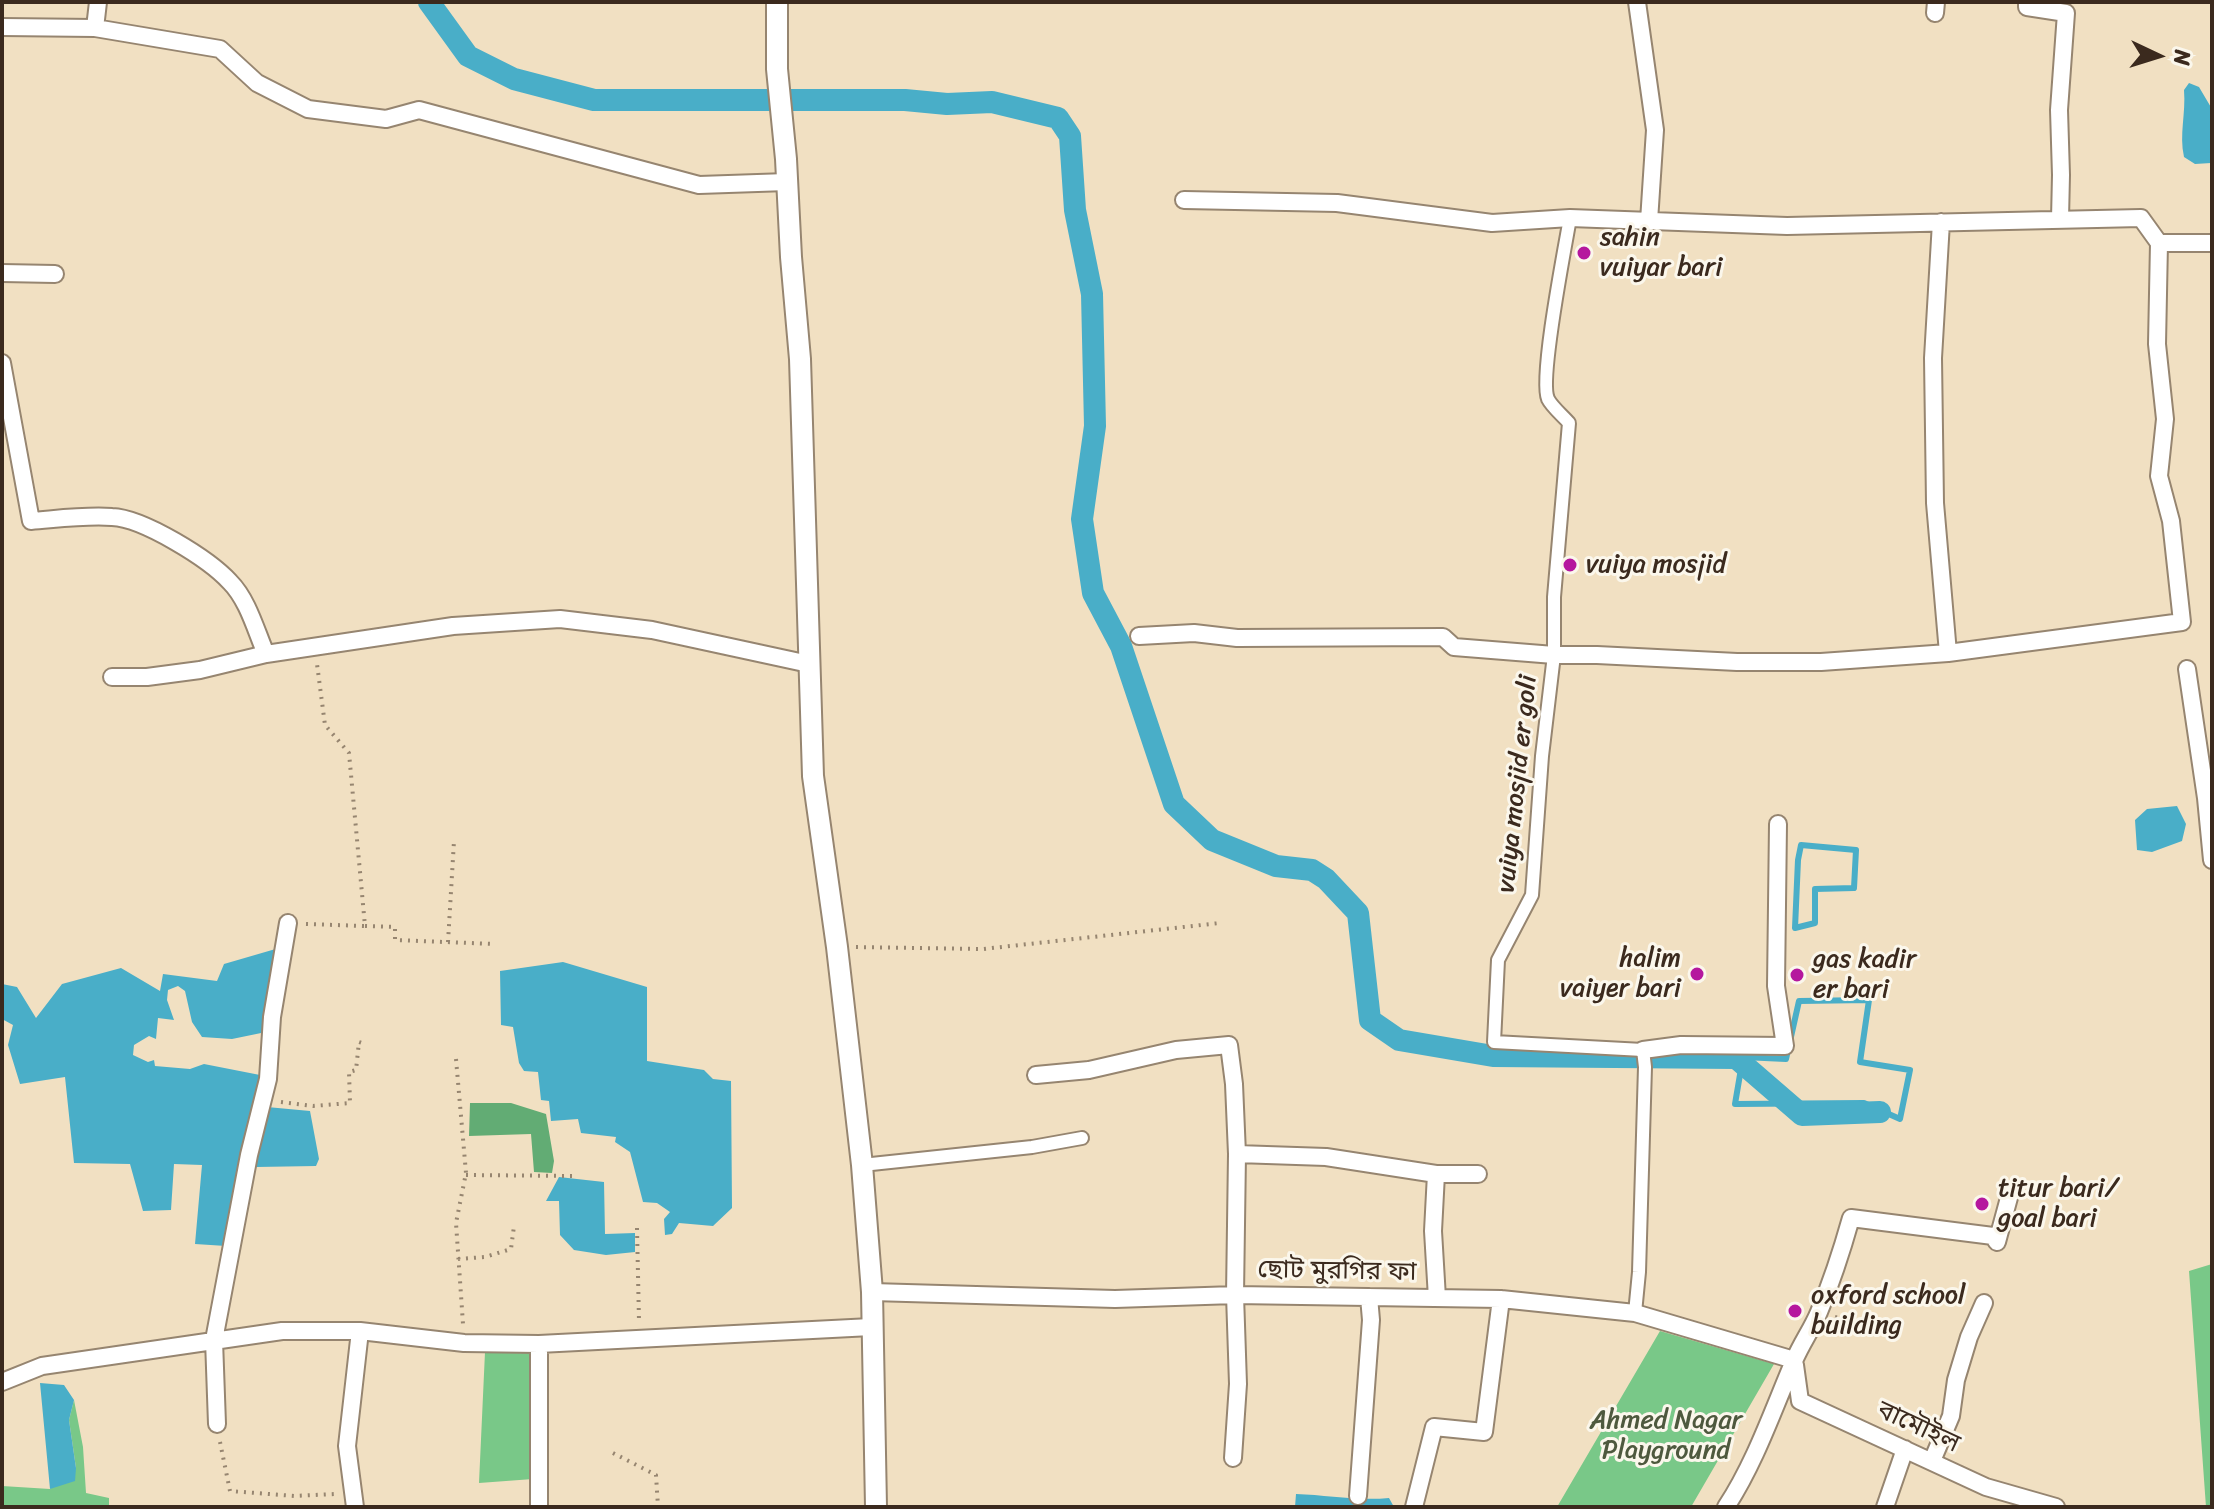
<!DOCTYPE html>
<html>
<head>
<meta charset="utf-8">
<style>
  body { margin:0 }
  #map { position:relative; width:2214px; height:1509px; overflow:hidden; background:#f1e0c2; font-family:Sriracha,sans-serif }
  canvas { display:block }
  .frame { position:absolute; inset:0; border:4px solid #3b2a1e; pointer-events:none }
  .north { position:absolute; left:2118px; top:16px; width:80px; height:80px; -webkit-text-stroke:6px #fbf7ec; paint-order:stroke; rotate:94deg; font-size:22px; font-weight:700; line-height:32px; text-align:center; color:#3b2a1e }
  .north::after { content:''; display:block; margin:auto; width:28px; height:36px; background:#3b2a1e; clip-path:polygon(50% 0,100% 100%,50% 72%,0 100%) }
</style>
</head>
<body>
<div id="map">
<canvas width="2214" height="1509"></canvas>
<div class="frame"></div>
<div class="north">N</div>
</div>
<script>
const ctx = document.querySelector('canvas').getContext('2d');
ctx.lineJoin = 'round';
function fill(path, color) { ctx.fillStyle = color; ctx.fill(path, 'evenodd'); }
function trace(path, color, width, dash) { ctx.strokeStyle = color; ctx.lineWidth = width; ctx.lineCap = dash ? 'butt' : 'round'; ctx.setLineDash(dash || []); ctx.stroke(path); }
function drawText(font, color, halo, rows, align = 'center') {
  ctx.font = font + ' Sriracha,"Noto Sans Bengali",sans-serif'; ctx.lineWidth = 6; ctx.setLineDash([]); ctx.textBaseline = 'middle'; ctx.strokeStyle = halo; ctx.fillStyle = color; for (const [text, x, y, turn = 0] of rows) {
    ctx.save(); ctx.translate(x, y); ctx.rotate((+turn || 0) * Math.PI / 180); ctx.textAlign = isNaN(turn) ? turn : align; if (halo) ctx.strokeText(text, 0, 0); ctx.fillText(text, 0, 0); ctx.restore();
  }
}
fill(new Path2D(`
  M2212,1264V1507H2206L2189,1271Z
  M1660,1331L1774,1364L1691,1507H1557Z
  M485,1352L533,1353V1479L479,1483Z
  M74,1400L83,1447L86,1493L109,1498V1507H2V1486L50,1489L76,1468L69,1420Z`), '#79c888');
fill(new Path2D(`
  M470,1103H511L546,1114L554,1161L552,1173L534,1172L531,1134L469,1136Z`), '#62ac74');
fill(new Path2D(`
  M2189,83L2199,87L2212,109L2211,163L2195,164L2184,157C2179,134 2186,114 2184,90Z
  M2177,806L2186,824L2182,841L2152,852L2137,850L2135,820L2147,809Z
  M279,948L266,1032L232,1039L202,1037L192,1022L185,991L178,986L168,990L167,1000L174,1020L158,1018L156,1039L149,1036L134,1045L133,1055L148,1062L154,1060L155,1066L190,1069L204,1064L260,1075L226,1246L195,1244L202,1165L174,1164L171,1210L143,1211L130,1164L74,1163L65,1077L20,1084L8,1045L13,1025L2,1019V984L17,987L36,1018L62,984L121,968L160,991L163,974L217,981L224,964Z
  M563,962L647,987V1061L704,1070L713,1079L731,1081L732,1208L713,1226L679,1223L672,1234L665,1235L664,1219L670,1212L657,1203L643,1202L630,1152L615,1142L616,1137L581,1133L578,1119L551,1121L549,1101L541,1100L538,1072L524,1071L519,1063L513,1027L501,1025L500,971Z
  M267,1107L310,1111L319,1159L316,1166L256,1167L259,1142Z
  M559,1177L604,1182L605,1234L635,1233V1252L606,1255L574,1250L560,1235L559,1201H546Z
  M40,1383L64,1385L74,1400L69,1420L76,1468L75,1481L50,1489Z
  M1296,1494C1327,1495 1358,1501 1389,1498L1394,1507H1295Z`), '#49aec8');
trace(new Path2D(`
  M1801,845L1856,850L1854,888L1815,889V923L1795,928L1798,860Z
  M1869,1000L1860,1062L1910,1070L1900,1119L1864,1103L1735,1104L1743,1057L1786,1059L1799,1001Z`), '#49aec8', 6);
trace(new Path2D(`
  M429,2L468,56L514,79L594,100H905L947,104L992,102L1058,118L1070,136L1075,210L1092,294L1095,426L1082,519L1093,593L1121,646L1174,804L1212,840L1276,866L1312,870L1326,879L1358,913L1370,1020L1399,1040L1493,1056L1736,1058L1802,1115L1880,1112`), '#49aec8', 22);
const pedestrian = new Path2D(`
  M1570,218C1565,247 1539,379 1548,399C1552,407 1563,416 1569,423L1554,597V655L1542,756L1532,895L1498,960L1494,1042L1643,1050L1645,1067L1639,1272L1635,1313
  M862,1165L1032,1147L1082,1138`);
const minor = new Path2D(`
  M1637,2L1655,130L1649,221
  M2027,2V7L2066,13L2059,110L2061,175L2060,219
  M1935,13L1936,2
  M2,27L95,28L220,49L257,83L308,109L386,119L419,110L699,185L787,182
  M95,28L98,2
  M1184,200L1337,203L1492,223L1570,218L1787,226L2141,218L2159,243L2157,344L2165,419L2159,476L2171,521L2182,622L1948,653
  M2159,243H2212
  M2,273L55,274
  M2,363L31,521C57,519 85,515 112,517C143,518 209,559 230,582C248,600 256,631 266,654
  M1139,636L1194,633L1237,638L1443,637L1454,647L1554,655H1597L1737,662H1821L1948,653L1935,503L1933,358L1941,222
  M2187,669L2206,798L2212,860
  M112,677H147L200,670L266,654L453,626L560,619L652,630L809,664
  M1643,1050L1681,1045L1785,1046L1776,986L1778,824
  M1036,1075L1089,1070L1176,1050L1229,1045L1234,1084L1237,1154L1235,1295L1238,1384L1233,1458
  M1237,1154L1326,1157L1436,1174H1478
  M1436,1174L1433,1231L1437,1298
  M872,1292L1115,1299L1235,1295L1501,1299L1635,1313L1794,1360
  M539,1344V1507
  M1795,1365L1800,1401L1986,1487L2056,1507
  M2,1382L42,1366L282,1331H360L464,1343L539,1344L871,1327
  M217,1424L214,1340L249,1155L268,1079L272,1017L288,923
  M1932,1461L1951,1416L1956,1380L1969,1337L1984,1303
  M1358,1496L1371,1320L1369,1297
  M355,1507L347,1446L360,1331
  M1414,1507L1434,1427L1484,1432L1501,1299
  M1726,1507C1755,1463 1773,1410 1794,1361C1801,1344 1812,1329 1819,1312C1832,1281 1842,1250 1851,1218L1993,1236L1997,1242L2010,1194
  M1885,1507L1905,1449`);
const tertiary = new Path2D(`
  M777,2V69L786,159L791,257L800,359L813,776L837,947L862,1165L872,1292L876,1507`);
trace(pedestrian, '#968570', 16);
trace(minor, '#968570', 20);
trace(tertiary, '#968570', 24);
trace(new Path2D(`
  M306,924L365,926L349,753L325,725L317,664
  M365,926L395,927V940L495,944
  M448,942L454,841
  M856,947L983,949L1220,923
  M456,1059L466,1173L456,1223L463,1324
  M281,1102L313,1106L350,1103L349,1072L356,1070L359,1042L365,1044
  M466,1175L575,1176
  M637,1228L639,1321
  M458,1259L485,1257L511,1249L514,1226
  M1835,1317L1864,1324
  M220,1442L230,1491L294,1496L335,1494
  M613,1453L656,1475L658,1507`), '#968570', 4, [2, 6]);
trace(pedestrian, '#fff', 12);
trace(minor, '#fff', 16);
trace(tertiary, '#fff', 20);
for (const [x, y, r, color] of [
  [1584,253,8,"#b5179e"],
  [1570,565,8,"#b5179e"],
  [1697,974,8,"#b5179e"],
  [1797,975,8,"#b5179e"],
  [1982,1204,8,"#b5179e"],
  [1795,1311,8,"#b5179e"]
]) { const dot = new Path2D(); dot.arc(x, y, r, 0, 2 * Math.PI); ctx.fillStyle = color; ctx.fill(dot); trace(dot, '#fbf7ec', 3); }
drawText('26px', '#3b2a1e', '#fbf7ec', [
  ["sahin",1600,238],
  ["vuiyar bari",1600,268],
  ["vuiya mosjid",1586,565],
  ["halim",1681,959,"right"],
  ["vaiyer bari",1681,989,"right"],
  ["gas kadir",1813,960],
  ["er bari",1813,990],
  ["titur bari/",1998,1189],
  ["goal bari",1998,1219],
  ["oxford school",1811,1296],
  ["building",1811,1326]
], 'left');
drawText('26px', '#3b2a1e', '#fbf7ec', [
  ["vuiya mosjid er goli",1518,784,-84],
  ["ছোট মুরগির ফা",1337,1272,1],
  ["বামৌইল",1918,1428,25]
]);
drawText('26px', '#4e593e', '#fbf7ec', [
  ["Ahmed Nagar",1666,1421],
  ["Playground",1666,1451]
]);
</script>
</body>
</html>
